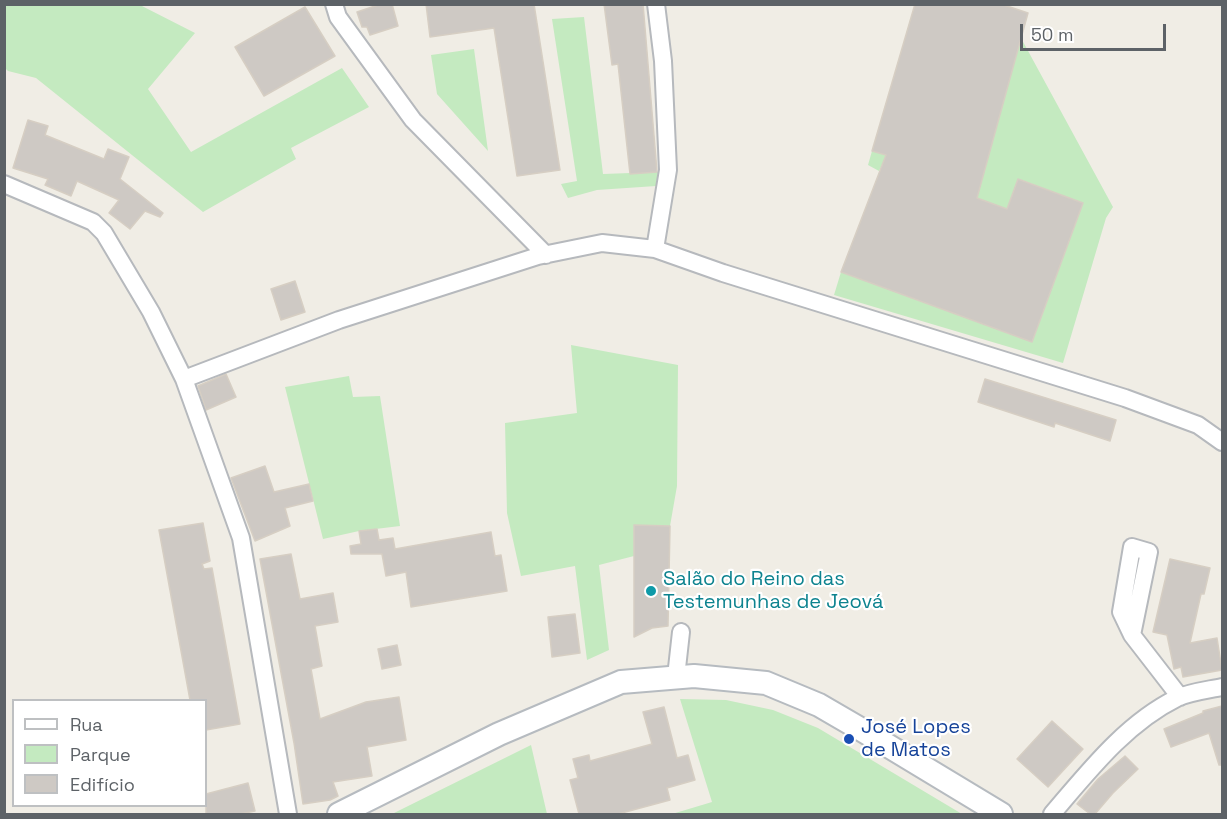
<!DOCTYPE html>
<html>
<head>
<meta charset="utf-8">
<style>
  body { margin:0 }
  #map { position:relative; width:1227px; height:819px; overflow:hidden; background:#f0ede5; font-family:"Space Grotesk",sans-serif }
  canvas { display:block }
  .frame { position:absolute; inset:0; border:6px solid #5d6267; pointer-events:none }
  .legend { position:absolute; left:12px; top:699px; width:195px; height:108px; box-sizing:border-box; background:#fff; border:2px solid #bec0c2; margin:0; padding:8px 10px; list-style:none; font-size:18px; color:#5d6267 }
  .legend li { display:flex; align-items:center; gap:12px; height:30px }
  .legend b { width:30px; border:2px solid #bec0c2 }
  .scale { position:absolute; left:1020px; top:24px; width:146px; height:27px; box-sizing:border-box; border:3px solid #5d6267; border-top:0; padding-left:8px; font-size:18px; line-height:21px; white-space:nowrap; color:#5d6267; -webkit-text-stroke:4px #fff; paint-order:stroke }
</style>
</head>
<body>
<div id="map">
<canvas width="1227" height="819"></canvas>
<div class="frame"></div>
<ul class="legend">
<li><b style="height:8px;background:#fff"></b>Rua</li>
<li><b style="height:16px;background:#c4eac0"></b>Parque</li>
<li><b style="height:16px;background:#cec9c4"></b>Edifício</li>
</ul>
<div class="scale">50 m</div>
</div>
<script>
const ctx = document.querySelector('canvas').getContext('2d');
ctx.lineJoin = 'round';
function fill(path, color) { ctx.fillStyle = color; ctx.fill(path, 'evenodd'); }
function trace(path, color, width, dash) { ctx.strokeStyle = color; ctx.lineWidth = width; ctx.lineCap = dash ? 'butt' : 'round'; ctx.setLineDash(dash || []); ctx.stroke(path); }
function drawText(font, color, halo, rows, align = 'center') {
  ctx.font = font + ' "Space Grotesk",sans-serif'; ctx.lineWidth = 4.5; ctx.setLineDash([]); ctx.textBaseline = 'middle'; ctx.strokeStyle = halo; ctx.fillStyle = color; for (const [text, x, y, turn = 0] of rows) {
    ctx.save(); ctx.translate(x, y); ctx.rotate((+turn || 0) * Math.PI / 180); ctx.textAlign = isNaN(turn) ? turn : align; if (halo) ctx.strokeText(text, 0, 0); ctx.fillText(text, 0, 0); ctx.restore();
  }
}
fill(new Path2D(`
  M4,5H140L195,33L148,89L191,152L342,68L369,107L291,148L296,159L203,212L36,78L8,71L5,68Z
  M584,17L603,174L658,172L656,186L597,190L568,198L561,184L577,181L552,19Z
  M1021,38L1113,207L1106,218L1063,363L834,295L841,272L1032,342L1083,203L1019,179L1007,209L883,163L879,171L868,165L872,151L981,183Z
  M474,49L488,151L437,94L431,55Z
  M571,345L678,365L677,486L670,526L634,525V556L599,565L609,650L587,660L575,566L521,576L507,513L505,423L577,413Z
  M349,376L353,397L380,396L400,526L359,531L323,539L285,387Z
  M680,699L726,700L773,710L818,728L962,814H672L712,802Z
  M531,745L547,814H392Z`), '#c4eac0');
const building = new Path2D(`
  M381,4H392L398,26L370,35L367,27H362L357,12Z
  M426,4H534L560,170L517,176L494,28L430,37Z
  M604,4H643L657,172L630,174L618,64L612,65Z
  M915,4H1001L1028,13L977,198L1007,209L1018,179L1083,203L1032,342L841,272L886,155L872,151Z
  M305,7L335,56L264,96L235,47Z
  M28,120L48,126L45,135L104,159L108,149L129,157L120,179L163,213L160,217L145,211L130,229L109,213L119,200L77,181L71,196L45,185L48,179L13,168Z
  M295,281L305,312L281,320L271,289Z
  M226,374L236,397L206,410L198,386Z
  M985,379L1116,420L1110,441L1055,423L1054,427L978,402Z
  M265,466L274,492L309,484L313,501L285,508L290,526L255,541L231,478Z
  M203,523L210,561L202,564L204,569L212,568L240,724L206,730V700H190L159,530Z
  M634,525L670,526L668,626L652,628L634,637Z
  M377,529L379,540L393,538L395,549L491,532L495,556L501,555L507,591L411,607L406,572L386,576L382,554H351L350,546L361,544L359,531Z
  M291,554L300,599L333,593L338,622L315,626L322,666L311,669L320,719L366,702L399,697L406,740L367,747L372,776L333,782L338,796L330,800L303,804L294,743L260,559Z
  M1170,559L1210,568L1204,594H1201L1190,643L1217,638L1222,670L1183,677L1181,667L1174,669L1167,635L1153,632Z
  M575,614L580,653L552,657L548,617Z
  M397,645L401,665L382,669L378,649Z
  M1222,706V765H1219L1209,733L1171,747L1164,729L1203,713V711Z
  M664,707L677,758L688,755L695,780L667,788L670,800L618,814H579L570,780L578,778L573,759L589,755L590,761L652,744L643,712Z
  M1052,721L1083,749L1048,787L1017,759Z
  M1125,756L1138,769L1113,793L1095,814H1090L1077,804L1098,779Z
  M248,783L255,811L240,814H206V794Z`);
fill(building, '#cec9c4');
trace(building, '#d6cec3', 1.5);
const street = new Path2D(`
  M334,4L338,17L413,120L546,255
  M4,184L93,222L104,233L151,312L184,379L241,538L288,814
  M655,249L668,170L663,61L656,4
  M184,379L339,320L538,256L602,243L655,249L723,273L1125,398L1198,425L1222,442
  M1132,635L1121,612L1132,547L1149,552L1132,635L1180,697
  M676,677L681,632
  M1052,814C1088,772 1126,723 1177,698C1190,692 1208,690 1222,687`);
const secondary = new Path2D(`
  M339,814L499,734L621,682L694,676L766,683L819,705L862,730L1001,814`);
trace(street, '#b6b9bd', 20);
trace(secondary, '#b6bbc0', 26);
trace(street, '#fff', 16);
trace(secondary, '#fff', 22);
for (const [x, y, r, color] of [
  [651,591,6,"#0f9aa8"],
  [849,739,6,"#1a4fb4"]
]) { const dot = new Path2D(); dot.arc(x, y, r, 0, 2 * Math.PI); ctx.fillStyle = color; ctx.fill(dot); trace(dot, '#fff', 2); }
drawText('20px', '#0d838f', '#fff', [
  ["Salão do Reino das",663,580],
  ["Testemunhas de Jeová",663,603]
], 'left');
drawText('20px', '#164399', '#fff', [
  ["José Lopes",861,728],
  ["de Matos",861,751]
], 'left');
</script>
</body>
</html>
